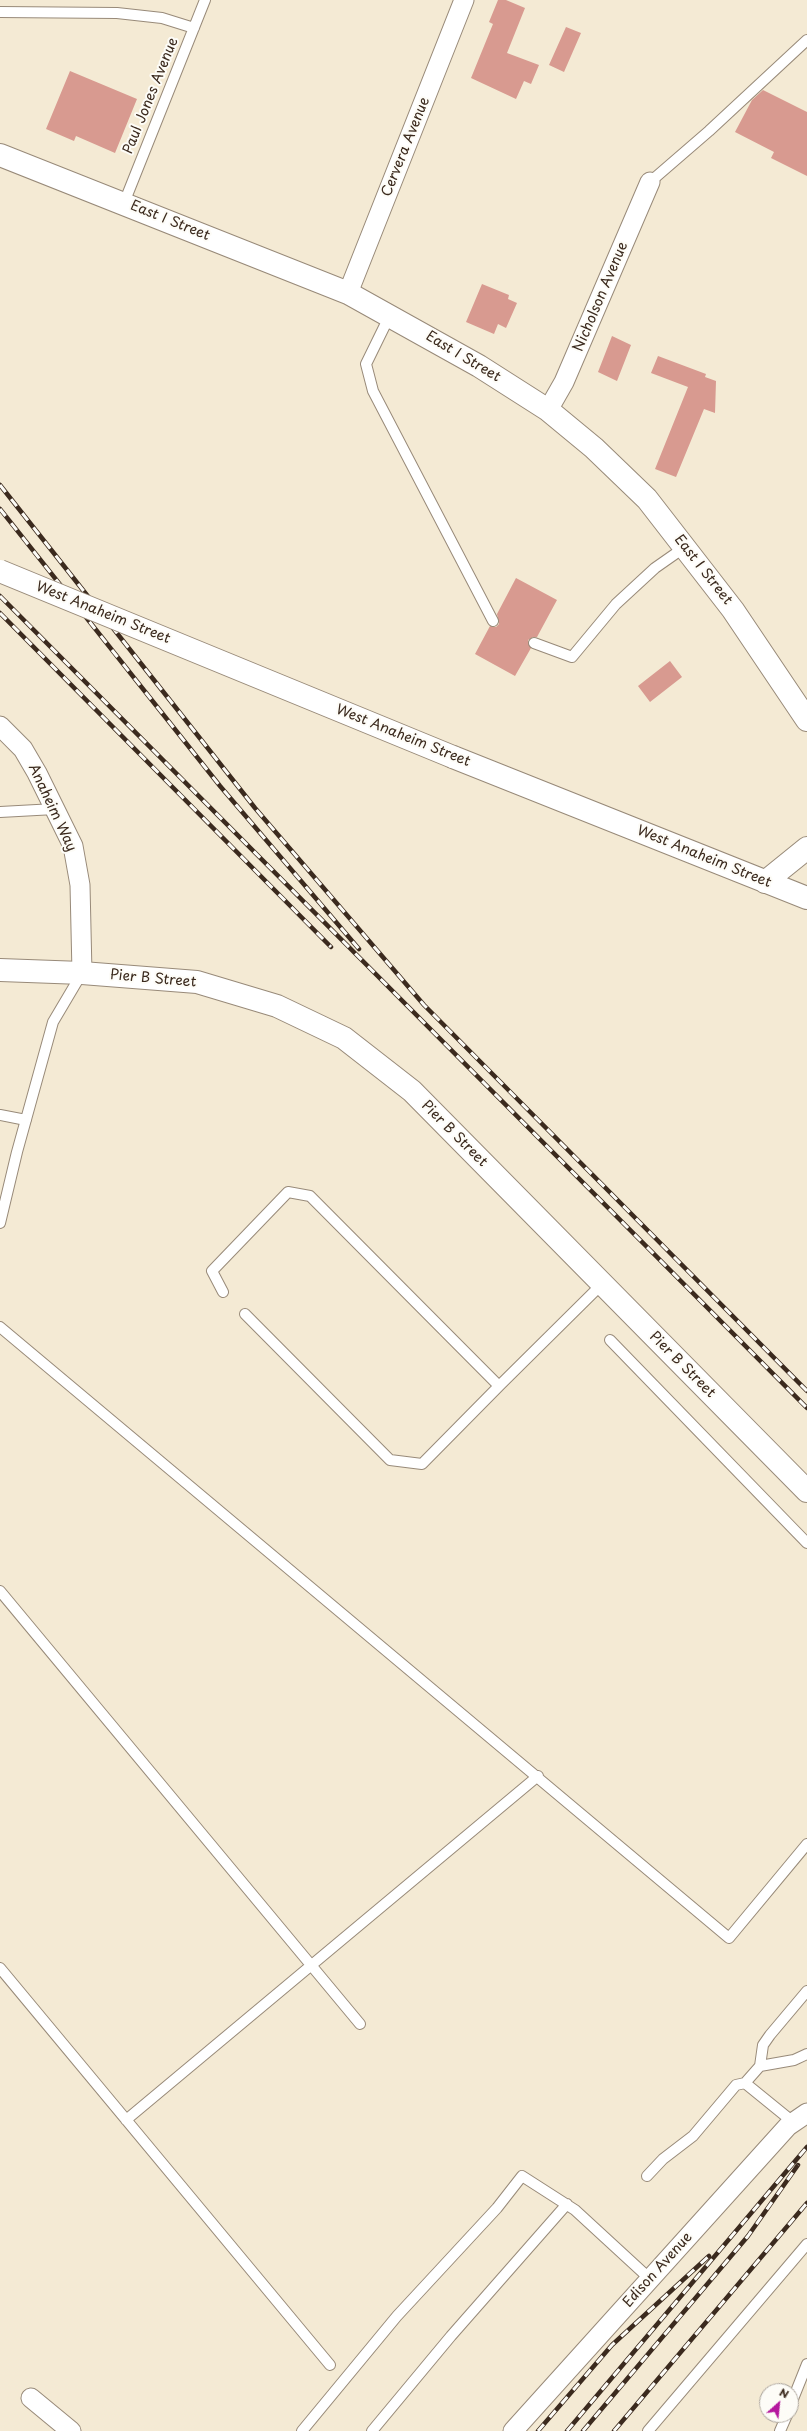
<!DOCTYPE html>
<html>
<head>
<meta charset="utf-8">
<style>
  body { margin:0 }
  #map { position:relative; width:807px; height:2431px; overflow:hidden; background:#f4ead4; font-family:"Playpen Sans",sans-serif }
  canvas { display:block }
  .north { position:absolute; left:759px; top:2383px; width:40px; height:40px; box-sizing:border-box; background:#fdfcf7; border:1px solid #afa8a0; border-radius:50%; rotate:27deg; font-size:11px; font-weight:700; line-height:16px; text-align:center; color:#3b2a1e }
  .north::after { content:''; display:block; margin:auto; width:14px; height:18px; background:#b5179e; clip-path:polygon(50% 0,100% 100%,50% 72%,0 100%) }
</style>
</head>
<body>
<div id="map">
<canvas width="807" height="2431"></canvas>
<div class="north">N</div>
</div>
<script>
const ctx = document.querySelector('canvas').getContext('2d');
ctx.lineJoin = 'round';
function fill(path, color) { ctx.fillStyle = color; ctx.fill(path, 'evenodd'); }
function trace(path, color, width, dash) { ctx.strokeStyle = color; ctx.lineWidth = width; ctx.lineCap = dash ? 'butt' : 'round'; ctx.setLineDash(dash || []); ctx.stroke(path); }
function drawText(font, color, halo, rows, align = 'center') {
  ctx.font = font + ' "Playpen Sans",sans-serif'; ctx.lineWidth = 4; ctx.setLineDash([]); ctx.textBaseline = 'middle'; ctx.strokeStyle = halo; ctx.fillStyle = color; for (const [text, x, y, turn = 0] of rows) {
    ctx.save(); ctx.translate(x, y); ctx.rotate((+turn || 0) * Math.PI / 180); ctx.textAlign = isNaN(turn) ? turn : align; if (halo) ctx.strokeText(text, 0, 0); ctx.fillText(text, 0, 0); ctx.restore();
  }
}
fill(new Path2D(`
  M498,0H506L525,8L507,53L539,65L531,84L524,81L516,99L471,78L493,24L489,22Z
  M566,27L581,33L564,72L549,65Z
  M70,71L137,99L115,153L76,136L74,141L46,129Z
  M763,90L807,112V176L771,158L774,152L735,132L752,100Z
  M482,284L509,295L508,299L517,303L506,328L498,324L494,334L466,322Z
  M612,336L631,345L617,381L598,372Z
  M658,356L706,374L705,377L716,381L715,413L704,409L676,477L655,469L688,387L651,373Z
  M516,578L557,600L537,637H533L528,640L531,648L515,676L475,654L490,626L496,627L499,624L497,614Z
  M670,661L682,677L650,702L638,686Z`), '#d89a90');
const service = new Path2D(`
  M0,12L117,13L162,18L194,28
  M650,182L709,131L807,40
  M124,203L205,0
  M390,315L366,364L373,391L493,621
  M534,643L572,657L616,604L655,568L685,547
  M0,812L55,809
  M0,1115L26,1120
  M0,1223L17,1152L53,1022L82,973
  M223,1292L212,1271L288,1192L310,1196L499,1386L422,1464L390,1460L245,1314
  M0,1327L729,1938L807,1844
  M610,1340L807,1543
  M499,1386L602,1284
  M0,1591L360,2024
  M0,1968L330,2365
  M760,2066L794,2060L807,2054
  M745,2083L760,2066L763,2045L770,2035L807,1991
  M126,2120L538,1776
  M647,2176L663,2159L693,2136L736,2085L745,2083L793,2122
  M791,2404L807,2364
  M302,2431L397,2316L497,2208L522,2176L575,2210L650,2279
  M372,2431L451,2336L567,2204
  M648,2431L807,2244
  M780,2431L787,2415`);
const minor = new Path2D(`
  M348,293L464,0
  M548,410L564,382L650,182
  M0,726L23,749L37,773L73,846L80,885L82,973
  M31,2398L71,2431
  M513,2431L788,2126L807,2113`);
const tertiary = new Path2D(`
  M0,970L82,973L197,982L277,1006L344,1038L412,1091L807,1491`);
const secondary = new Path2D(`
  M0,155L348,293L479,366L548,410L594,448L647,499L733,610L807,720
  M453,757L807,898
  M765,882L807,848`);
trace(service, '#988a79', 12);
trace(minor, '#988a79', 21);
trace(tertiary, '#988a79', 24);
trace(secondary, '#988a79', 24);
trace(service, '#fff', 10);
trace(minor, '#fff', 19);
trace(tertiary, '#fff', 22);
trace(secondary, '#fff', 22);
const rail = new Path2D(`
  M0,485L255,808L424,1005L807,1391
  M0,509L220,786L359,949
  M0,596L807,1408
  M0,613L331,947
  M538,2431L612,2345L709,2256
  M567,2431L807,2147
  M583,2431L748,2236L798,2165
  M614,2431L807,2203`);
trace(rail, '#3b2a1e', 4.5);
trace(rail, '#fdfcf7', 3, [9]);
const secondaryBridge = new Path2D(`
  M0,571L453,757`);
trace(secondaryBridge, '#988a79', 24, []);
trace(secondaryBridge, '#fff', 22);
drawText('14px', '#3b2a1e', '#fdfcf7', [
  ["Paul Jones Avenue",151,96,-68],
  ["Cervera Avenue",406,147,-68],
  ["East I Street",170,221,22],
  ["Nicholson Avenue",601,297,-67],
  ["East I Street",463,357,31],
  ["East I Street",703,570,52],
  ["West Anaheim Street",103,613,22],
  ["West Anaheim Street",403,736,22],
  ["Anaheim Way",52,808,65],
  ["West Anaheim Street",704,857,22],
  ["Pier B Street",153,979,5],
  ["Pier B Street",454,1134,45],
  ["Pier B Street",682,1365,45],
  ["Edison Avenue",658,2270,-48]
]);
</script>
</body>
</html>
